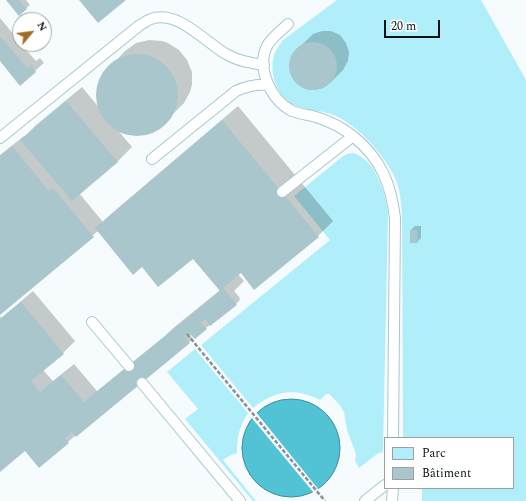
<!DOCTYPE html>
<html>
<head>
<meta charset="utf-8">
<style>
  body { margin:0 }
  #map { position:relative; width:526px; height:501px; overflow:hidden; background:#f6fcfd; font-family:Spectral,serif }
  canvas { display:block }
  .legend { position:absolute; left:384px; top:437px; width:130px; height:52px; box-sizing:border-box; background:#fff; border:1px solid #9ca0a1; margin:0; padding:5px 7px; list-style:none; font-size:12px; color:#081214 }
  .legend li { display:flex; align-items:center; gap:8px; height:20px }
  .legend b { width:20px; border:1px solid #9ca0a1 }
  .north { position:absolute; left:12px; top:12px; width:40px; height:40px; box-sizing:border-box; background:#fff; border:1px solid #9ca0a1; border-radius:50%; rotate:61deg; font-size:11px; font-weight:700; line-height:16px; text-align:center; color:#081214 }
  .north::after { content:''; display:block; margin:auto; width:14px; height:18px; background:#a16c25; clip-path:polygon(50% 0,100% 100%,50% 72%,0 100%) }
  .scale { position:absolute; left:384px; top:20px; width:56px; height:18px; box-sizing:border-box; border:2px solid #081214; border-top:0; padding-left:5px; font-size:12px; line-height:14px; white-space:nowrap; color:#081214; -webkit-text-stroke:3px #fff; paint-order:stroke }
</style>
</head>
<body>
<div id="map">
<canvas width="526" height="501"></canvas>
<ul class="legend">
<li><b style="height:11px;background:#b0eef9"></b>Parc</li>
<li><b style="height:11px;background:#a8c6cb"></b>Bâtiment</li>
</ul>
<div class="north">N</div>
<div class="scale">20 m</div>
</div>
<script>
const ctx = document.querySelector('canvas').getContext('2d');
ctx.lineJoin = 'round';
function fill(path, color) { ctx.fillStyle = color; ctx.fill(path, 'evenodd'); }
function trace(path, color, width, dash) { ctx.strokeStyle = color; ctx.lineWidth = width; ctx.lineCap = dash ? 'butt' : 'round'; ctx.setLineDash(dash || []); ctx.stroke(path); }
fill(new Path2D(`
  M337,0H481L526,80V501H422V488H513V438H403L402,214C401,201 400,189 395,178C385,155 355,122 331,114C318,110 303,110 292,104C276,94 269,73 274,55C276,49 280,45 283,40ZM310,47C336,46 340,80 318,85C293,91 284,54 310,47Z
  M353,153C376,160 385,192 388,212L383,452L377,454L359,468L355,461L356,454L347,430L344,412L339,404L329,394H326L320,400C295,387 274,391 253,408L201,345L330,240L294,196L342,157L347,154Z
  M195,349L248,413C239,427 237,437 237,453L227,457L223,460L256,501H253L185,419L198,409L167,372Z`), '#b0eef9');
const water = new Path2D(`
  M242 448a49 49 0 1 1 98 0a49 49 0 1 1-98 0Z`);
fill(water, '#52c3d4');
trace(water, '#3c8e9a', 1);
fill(new Path2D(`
  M255,411L319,490L314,493L251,417Z`), '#f6fcfd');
fill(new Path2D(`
  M8,0H26L30,5L19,14Z
  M0,18L20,42V44H21L36,61L40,58L44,63L20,84L0,60Z
  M322,31H331L340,35L346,43L349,52L348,61L343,70L331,82L323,88L313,90L306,89L298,84L292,76L290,67L291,60L295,51L308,39L313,34Z
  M149,40L162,41L168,43L179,50L187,60L192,72V85L190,92L184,103L159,128L154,131L148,133L135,134L122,131L116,128L132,147L117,162L79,193L103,222L111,214L238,106L333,221L318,236L241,272L238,274L244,281L234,291L240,298L239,299L240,300L236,304L206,328L190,335L193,339L189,342L76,435L68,442L39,466L25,449L0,471V316L1,318L33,291L75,341L63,353L43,370L53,381L74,364L97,391L165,336L172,329L220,290L193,258L142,266L98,231L0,314V155L24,136H25L36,125L82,87L101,110L98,102V96L99,82L106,71L125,51L136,43Z
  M415,226H421V238L417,242L411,230Z`), '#0003');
fill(new Path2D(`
  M6,0H19L27,9L19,16Z
  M79,0H126L98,23Z
  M0,36L27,68L31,65L36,72L20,86L0,61Z
  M289 66a24 24 0 1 1 48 0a24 24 0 1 1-48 0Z
  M96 95a41 41 0 1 1 82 0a41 41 0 1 1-82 0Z
  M66,101L118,162L72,201L20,140Z
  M222,120L319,237L254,290L241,273L223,288L237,305L210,326L205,319L201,323L207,329L195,339L189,333L184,336L190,343L76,437L72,432L65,438L69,443L39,468L25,451L0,472V319L21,302L64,354L31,381L40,392L61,375L84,402L220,291L193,259L158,287L142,267L133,275L95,228Z
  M12,146L49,191L53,188L94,237L0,315V156Z
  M410,230H417L418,243H410Z`), '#a8c6cb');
const lane = new Path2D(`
  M288,24C282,30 271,38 267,46C256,68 271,100 292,111C300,114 308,115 316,117C329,121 343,128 354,137C381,159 391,184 395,218L393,438
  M0,138L140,25C144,23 147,20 151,19C177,9 205,42 226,54C238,61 251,63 264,65
  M152,159L236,91C247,86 256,84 268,85
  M282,192L353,136
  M92,322L129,366
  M142,383L240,501
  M365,501L385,485
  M392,501L393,488`);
trace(lane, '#aac7cc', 12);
trace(new Path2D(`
  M187,334L325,501`), '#8a9293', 2.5, [4, 2]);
trace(lane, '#fff', 10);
</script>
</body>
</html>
